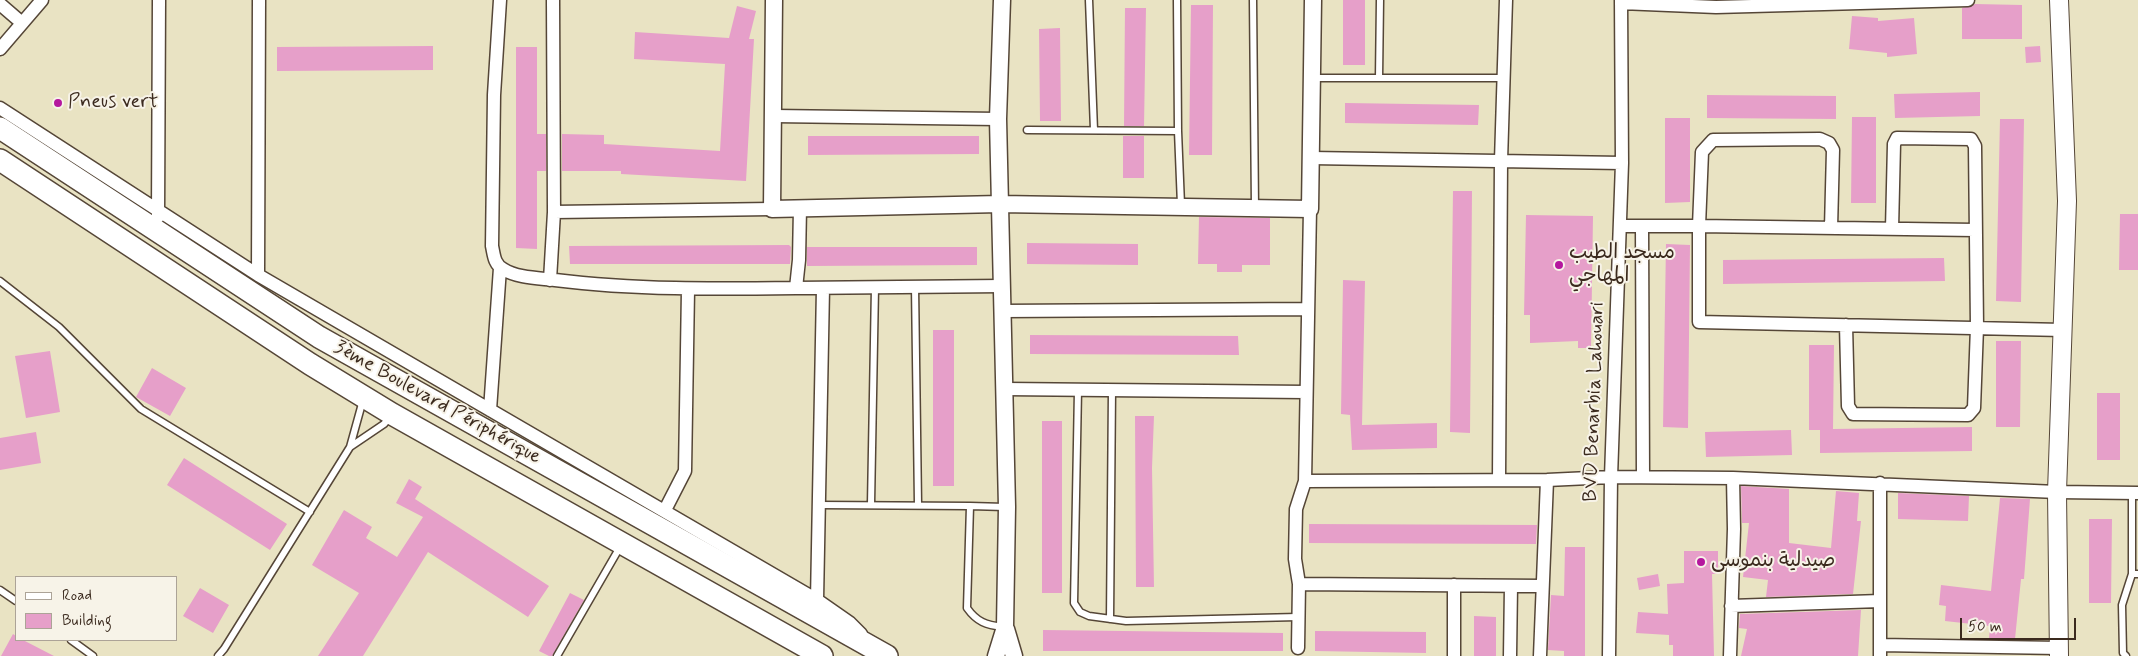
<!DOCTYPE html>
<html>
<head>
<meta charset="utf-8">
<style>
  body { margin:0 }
  #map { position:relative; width:2138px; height:656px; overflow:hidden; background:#e9e3c3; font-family:Mynerve,sans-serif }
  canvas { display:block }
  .legend { position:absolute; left:15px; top:576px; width:162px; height:65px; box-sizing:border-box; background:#f7f3e8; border:1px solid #aca397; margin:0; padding:6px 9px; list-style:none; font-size:15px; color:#3b2a1e }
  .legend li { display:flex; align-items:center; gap:10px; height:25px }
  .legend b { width:25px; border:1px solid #aca397 }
  .scale { position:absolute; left:1960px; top:618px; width:116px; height:22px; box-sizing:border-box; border:2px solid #3b2a1e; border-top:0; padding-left:6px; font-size:15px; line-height:18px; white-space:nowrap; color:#3b2a1e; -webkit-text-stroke:4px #f7f3e8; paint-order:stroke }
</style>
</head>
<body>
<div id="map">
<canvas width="2138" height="656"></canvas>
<ul class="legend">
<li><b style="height:6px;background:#fff"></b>Road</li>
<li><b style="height:14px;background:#e69fc9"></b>Building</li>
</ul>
<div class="scale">50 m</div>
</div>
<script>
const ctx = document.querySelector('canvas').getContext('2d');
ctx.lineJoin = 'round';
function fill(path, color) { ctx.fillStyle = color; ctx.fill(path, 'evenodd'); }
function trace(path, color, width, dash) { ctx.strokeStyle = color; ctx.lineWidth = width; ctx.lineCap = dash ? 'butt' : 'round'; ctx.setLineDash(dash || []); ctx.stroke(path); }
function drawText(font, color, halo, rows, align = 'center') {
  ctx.font = font + ' Mynerve,"Playpen Sans Arabic",sans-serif'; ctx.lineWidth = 4; ctx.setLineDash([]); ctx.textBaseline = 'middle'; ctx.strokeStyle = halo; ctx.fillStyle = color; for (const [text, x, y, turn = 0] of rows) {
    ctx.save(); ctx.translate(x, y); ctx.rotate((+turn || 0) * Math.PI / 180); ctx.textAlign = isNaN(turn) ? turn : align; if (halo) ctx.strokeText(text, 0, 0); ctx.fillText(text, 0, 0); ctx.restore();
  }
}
fill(new Path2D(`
  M1343,0H1365V65H1343Z
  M1975,4L2022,5V39H1962V8Z
  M1191,5H1213L1212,155H1189Z
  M737,6L756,11L749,39H754L746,181L621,174V171H562V134L604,135V144L720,151L725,64L634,59L635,32L729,38Z
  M1125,8H1146L1144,126H1124Z
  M1852,16L1878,18V21L1914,18L1917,54L1887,57V53L1849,49Z
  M1060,28L1061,121H1040L1039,29Z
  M433,46V70L277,71V47Z
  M2040,46L2041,62L2026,63L2025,47Z
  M516,47H537V134H546V171H537V249L516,248Z
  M1980,92V116L1895,118L1894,94Z
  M1707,95L1836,96V119L1707,118Z
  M1345,103L1479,105L1478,125L1345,123Z
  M1852,117H1876V203H1851Z
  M1665,118H1690V202L1665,203Z
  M2000,119H2024L2021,302L1996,301Z
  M808,136H979V154L808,155Z
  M1123,136H1144V178H1123Z
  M1453,191H1472L1470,433L1450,432Z
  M2120,214H2138V270H2119Z
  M1526,215L1593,216L1591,348H1578V341L1530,343V315H1524Z
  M1199,217L1270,218V265H1242V272H1217V264H1198Z
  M1027,243L1138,244V265L1027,264Z
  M1666,244L1690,245L1688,428L1663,427Z
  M789,245L791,247L790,264H570L569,246Z
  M807,247H977V265L807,266Z
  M1944,258L1945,281L1723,284V260Z
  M1343,280L1365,281L1362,425L1437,423V448L1352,450L1350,415L1341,414Z
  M933,330H954V486H933Z
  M1030,335L1238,336L1239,355L1030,354Z
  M1996,341H2021L2020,427H1996Z
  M1809,345H1834L1833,429L1972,427V451L1820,453V430H1809Z
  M50,351L60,412L26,418L15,356Z
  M152,368L186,388L170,416L136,397Z
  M2097,393H2120V460H2097Z
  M1135,416H1154L1152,468L1154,587H1136Z
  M1042,421H1062V593H1042Z
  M1791,430L1792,455L1706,457L1705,432Z
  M36,432L41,463L0,470V438Z
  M184,458L287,524L270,550L167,485Z
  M409,479L422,487L415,499L549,586L528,617L428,552L363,656H318L359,593L312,565L344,510L372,527L366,538L397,557L423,517L396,503Z
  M1741,486L1789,489V543L1831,548L1836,491L1859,493L1857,521H1861L1853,594L1766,597L1768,580L1743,577L1749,523H1742Z
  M1898,493L1969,496L1968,521L1898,519Z
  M2000,498L2030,499L2024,579H2021L2015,639H1989L1990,626L1945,621L1946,606L1939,605L1941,585L1991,591Z
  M2089,519H2112L2111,603H2089Z
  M1309,524L1537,525L1536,544L1309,543Z
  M1565,547H1585V656H1564V651L1548,650L1551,595L1564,596Z
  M1684,551H1718V574H1712L1714,656H1673V645H1669V635L1636,633L1638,612L1668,614L1667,584L1684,583Z
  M1658,574L1660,586L1639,590L1637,578Z
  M200,588L229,605L213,633L183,616Z
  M570,593L584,600L552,656H549L539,651Z
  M1861,610L1858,656H1741L1747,629L1739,628L1740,614Z
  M1474,616L1496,617V656H1474Z
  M1043,630L1283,633V651H1043Z
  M1315,631L1426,632V653L1315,651Z
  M13,634L16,636V640H23L54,656H1Z`), '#e69fc9');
const service = new Path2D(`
  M1089,0L1094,130
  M1253,0L1255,208
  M1313,78H1504
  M1379,78L1380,0
  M1027,130L1178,131L1177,0
  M1178,131L1181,205
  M0,281L59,327L141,409L310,512
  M915,286L918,504
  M1078,390L1074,603L1080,612L1089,616L1126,621L1298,617
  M363,400L350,447L384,424L389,418
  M2132,493V574H2138
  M871,504L875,287
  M819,505L970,506
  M0,590L16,601
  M1110,619L1112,390
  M1003,627C986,625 977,622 967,608L970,506L1005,507
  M71,640L93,656
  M218,656L224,649L350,447
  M557,656L620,547
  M2126,656L2123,653L2122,605L2132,574`);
const minor = new Path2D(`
  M500,0L494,95L492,246C494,255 494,264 503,269C517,278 538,278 555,280C635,290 715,289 796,288
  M553,0L554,212L772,209
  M1621,3L1716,7L1968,0
  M0,4L22,23
  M0,49L42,0
  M0,108L258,275L817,600L850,623L861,634
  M774,116L998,119
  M1311,158L1622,163
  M800,208L799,260L796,288L1003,286
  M158,217L159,0
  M1620,226H1699V322L2063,330
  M1642,226L1643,477
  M1831,228L1833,150L1829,143L1820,139L1713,140L1702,152L1699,226L1975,230
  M258,275L259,0
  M550,280L554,212
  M1003,311L1308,309
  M1846,325L1848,406L1853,414L1968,415L1974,408L1977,327L1975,146L1971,139L1897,138L1894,144L1892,229
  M1005,389L1306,392
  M490,410L500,268
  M1499,479L1501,161L1506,0
  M1305,481L1547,480L1611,477L1733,478L2057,492L2138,493
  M665,510L685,471L688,290
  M1299,584L1542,586
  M817,600L823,288
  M1731,606L1880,601
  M1880,645L2059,648
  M1298,648L1299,584L1295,559L1296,509L1305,481L1310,209
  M1454,656V585
  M1510,656L1511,586
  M1540,656L1547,480
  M1609,656L1611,477L1622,163L1621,0
  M1730,656L1734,529L1733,478
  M1880,656V483`);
const tertiary = new Path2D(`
  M774,0L772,209L1000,204L1310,209L1313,0
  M1006,629L1014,656
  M996,656L1005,627L1007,507L998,119L1002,0`);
const secondary = new Path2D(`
  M2059,656L2057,492L2067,201L2059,0`);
const trunk = new Path2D(`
  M0,128L319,337L887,656
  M0,160L310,364L392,414L822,656`);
trace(service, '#554637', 9);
trace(minor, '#554637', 15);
trace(tertiary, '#554637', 19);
trace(secondary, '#554637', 20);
trace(trunk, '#554637', 24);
trace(service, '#fff', 6);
trace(minor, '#fff', 12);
trace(tertiary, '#fff', 16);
trace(secondary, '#fff', 18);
trace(trunk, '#fff', 21);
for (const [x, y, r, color] of [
  [58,103,5,"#b5179e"],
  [1559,265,5,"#b5179e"],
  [1701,562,5,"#b5179e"]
]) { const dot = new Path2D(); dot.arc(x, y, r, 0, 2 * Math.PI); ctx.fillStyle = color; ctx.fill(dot); trace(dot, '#f7f3e8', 2); }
drawText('20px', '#3b2a1e', '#f7f3e8', [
  ["Pneus vert",68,103],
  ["مسجد الطيب",1569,254],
  ["المهاجي",1569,277],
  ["صيدلية بنموسى",1711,562]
], 'left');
drawText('20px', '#3b2a1e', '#f7f3e8', [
  ["BVD Benarbia Lahouari",1595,402,-88],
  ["3ème Boulevard Périphérique",437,403,29]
]);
</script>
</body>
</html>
